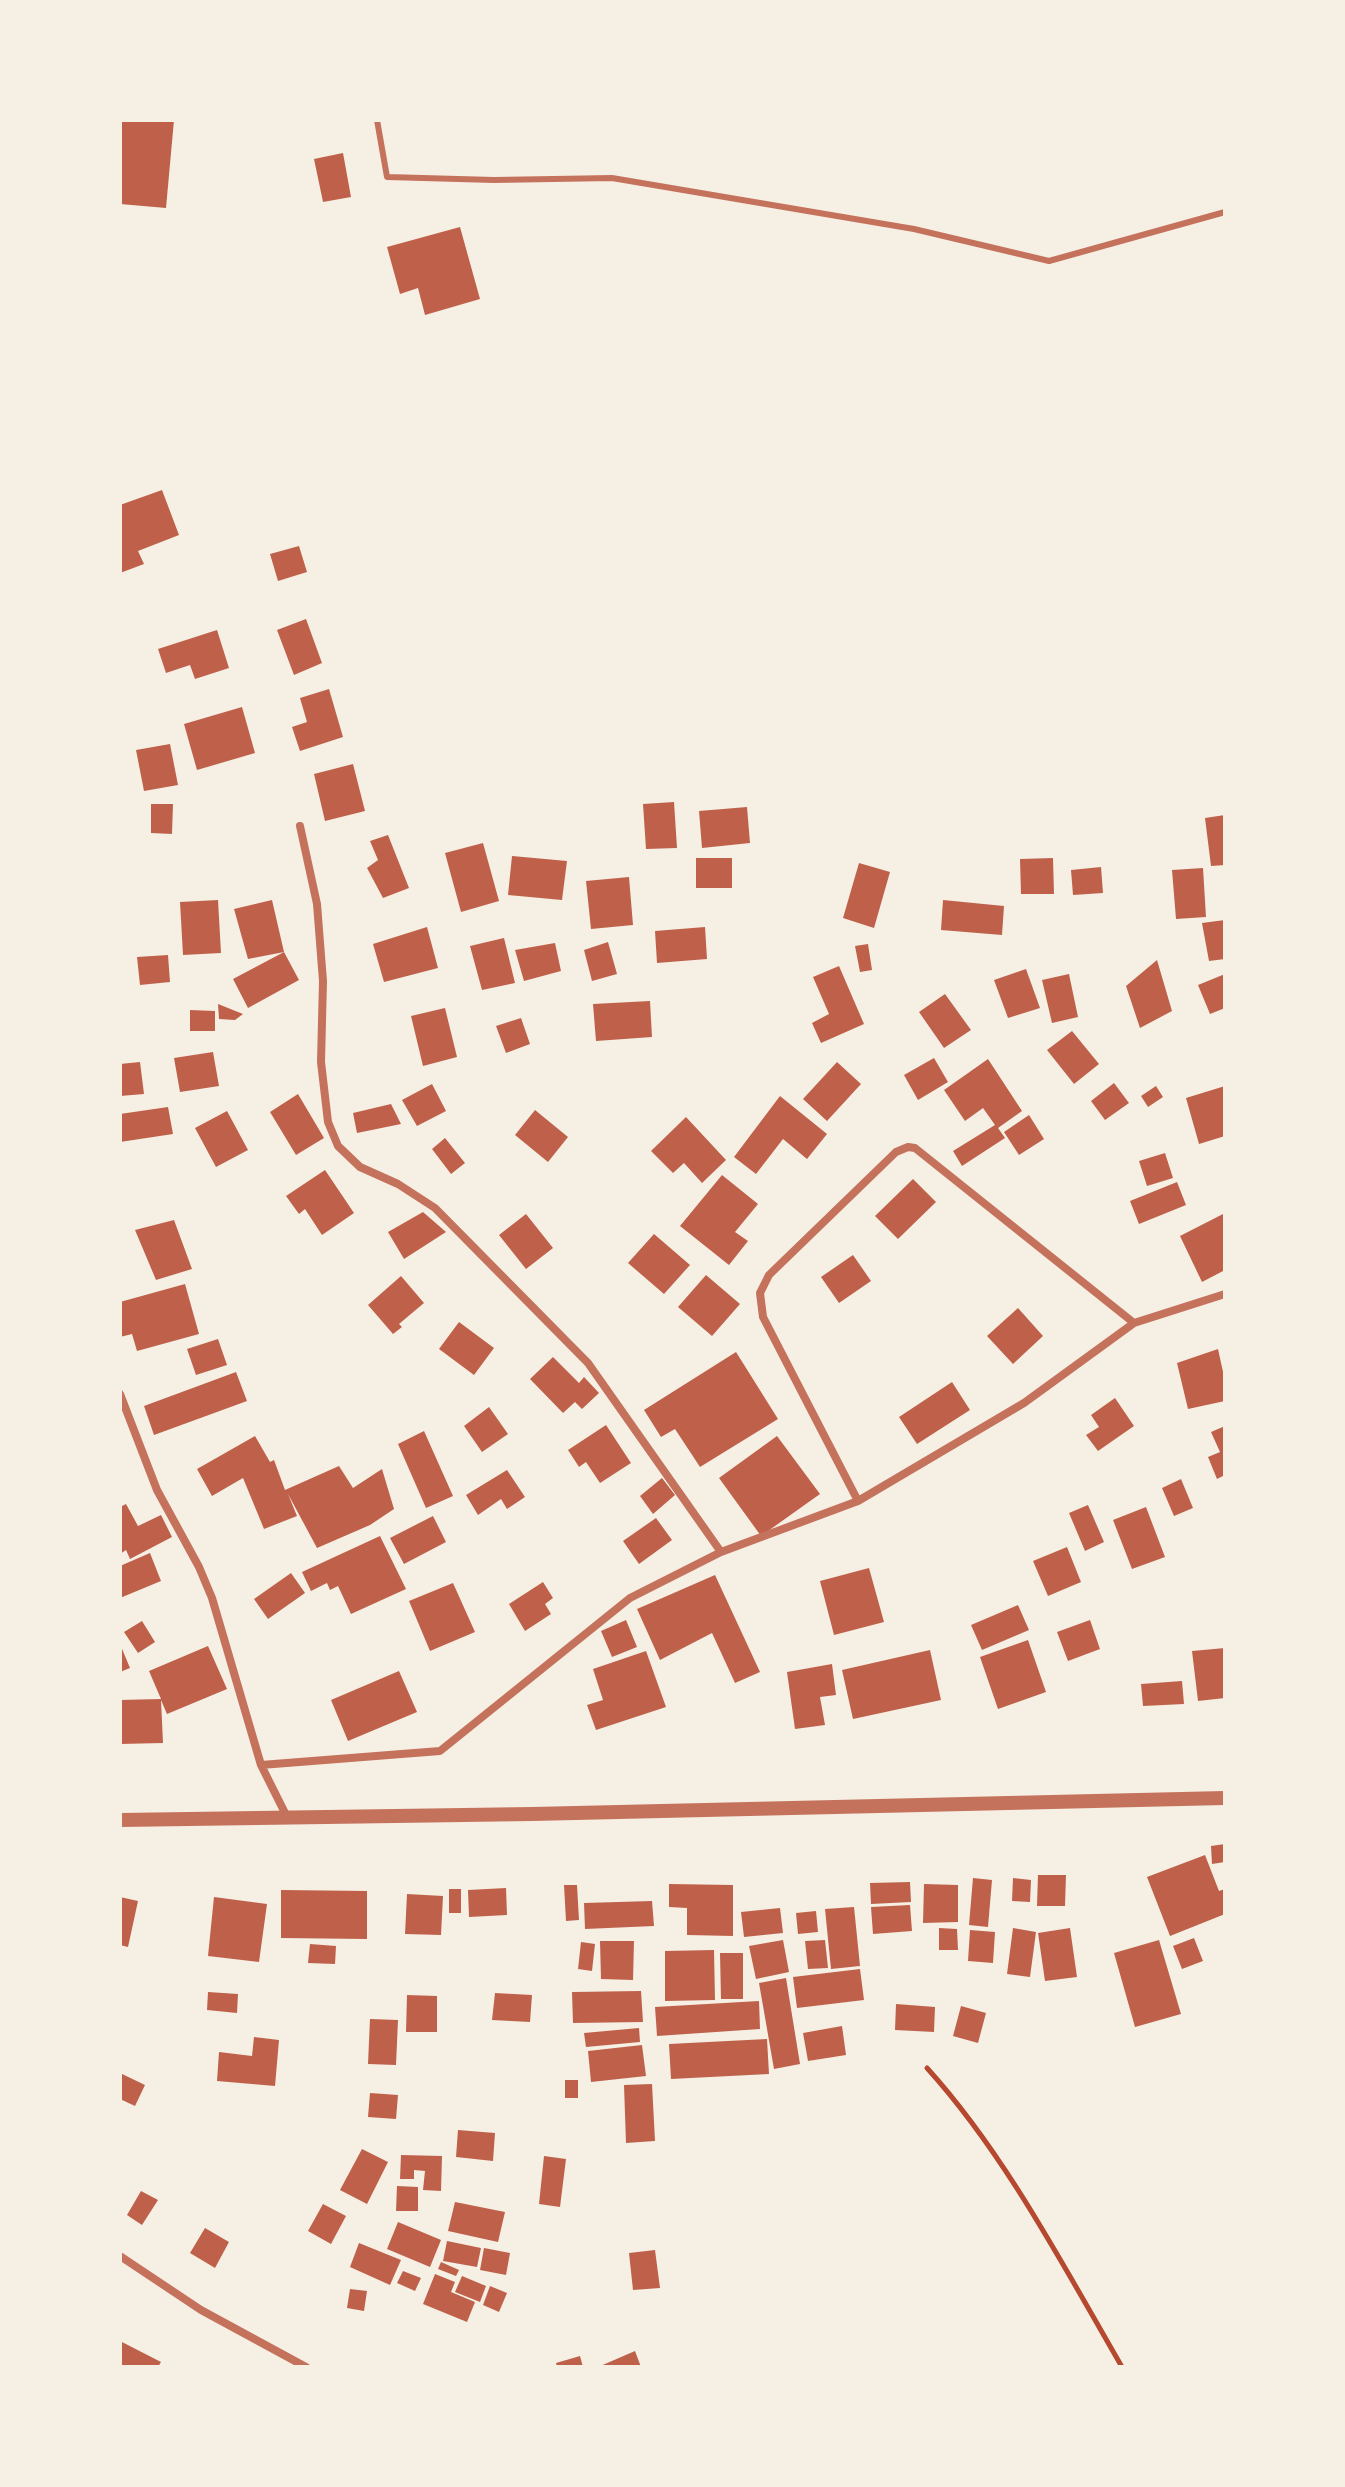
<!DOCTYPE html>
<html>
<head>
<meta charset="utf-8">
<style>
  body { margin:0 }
  #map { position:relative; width:1345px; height:2487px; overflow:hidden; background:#f6efe4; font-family:Poppins,sans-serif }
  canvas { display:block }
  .frame { position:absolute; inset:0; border:122px solid #f6efe4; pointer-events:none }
</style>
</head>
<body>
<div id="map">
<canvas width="1345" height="2487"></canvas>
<div class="frame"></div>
</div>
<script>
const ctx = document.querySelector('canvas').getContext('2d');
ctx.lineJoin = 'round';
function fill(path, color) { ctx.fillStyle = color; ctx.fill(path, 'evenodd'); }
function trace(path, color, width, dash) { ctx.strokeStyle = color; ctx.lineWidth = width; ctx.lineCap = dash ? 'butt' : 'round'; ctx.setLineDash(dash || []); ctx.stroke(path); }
fill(new Path2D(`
  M120,120H174L166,208L120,204Z
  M343,153L351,197L323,202L314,159Z
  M460,227L480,299L425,315L418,288L400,294L387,247Z
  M162,490L179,535L138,551L144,564L120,573V505Z
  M299,546L307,572L278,581L270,554Z
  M306,619L322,663L294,675L277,630Z
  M217,630L229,668L195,679L190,665L166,673L158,649Z
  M329,689L343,737L300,751L292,727L307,722L300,698Z
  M242,707L255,753L197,770L184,724Z
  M170,744L178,785L144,791L136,750Z
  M353,764L365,811L325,821L314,774Z
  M674,802L677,848L646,849L643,804Z
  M151,804H173L172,834L151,833Z
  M747,807L750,843L702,848L699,811Z
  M1225,815V865L1211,866L1205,818Z
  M388,835L409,888L383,898L367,868L378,860L370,841Z
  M483,843L499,901L461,912L445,853Z
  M512,856L567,861L562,900L508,895Z
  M696,858H732V888H696Z
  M1053,858L1054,894H1021L1020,859Z
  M859,863L890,872L874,928L843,918Z
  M1101,867L1103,893L1073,895L1071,870Z
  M1203,868L1206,917L1176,919L1172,870Z
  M629,877L633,925L591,929L586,881Z
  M218,900L221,953L183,955L180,902Z
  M272,900L284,952L248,959L234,909Z
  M943,900L1004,906L1002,935L941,930Z
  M1225,920V959L1209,961L1202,923Z
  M427,927L438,968L384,982L373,944Z
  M705,927L707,959L657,963L655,931Z
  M504,938L515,983L482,990L470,946Z
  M608,942L617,974L592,981L584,950Z
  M555,943L561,971L524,981L515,950Z
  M868,944L872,970L860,972L855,946Z
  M284,952L299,980L248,1008L233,979Z
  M168,955L170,982L140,985L137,957Z
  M1157,960L1172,1011L1140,1028L1126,986Z
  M839,966L864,1024L821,1043L812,1023L829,1014L813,977Z
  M1026,969L1040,1008L1008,1018L994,980Z
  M1069,974L1078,1017L1052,1023L1042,980Z
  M1225,974V1008L1210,1014L1198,985Z
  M945,994L971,1030L944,1048L919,1012Z
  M650,1001L652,1037L596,1041L593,1004Z
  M218,1004L243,1014L235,1020L219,1019Z
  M445,1008L457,1057L423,1066L411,1016Z
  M190,1010L215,1011V1031H190Z
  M521,1018L530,1044L506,1053L496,1026Z
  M1072,1031L1099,1064L1074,1084L1047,1050Z
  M213,1052L219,1086L180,1092L174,1058Z
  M934,1058L948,1082L918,1100L904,1075Z
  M988,1059L1022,1111L998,1128L1005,1138L962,1166L953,1151L995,1125L983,1108L965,1121L944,1090Z
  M140,1062L144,1094L120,1096V1064Z
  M837,1062L861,1084L827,1121L803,1099Z
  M1114,1083L1129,1103L1105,1120L1091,1101Z
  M432,1084L446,1111L417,1126L402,1100Z
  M1156,1086L1163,1097L1148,1107L1141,1096Z
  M1225,1086V1136L1199,1144L1186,1098Z
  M298,1094L324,1138L296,1155L270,1112Z
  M780,1096L827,1134L807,1159L783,1139L756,1174L734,1157Z
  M391,1104L401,1124L357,1133L353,1113Z
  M168,1107L173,1134L120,1142V1114Z
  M535,1110L568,1137L548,1162L515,1135Z
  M227,1111L248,1150L216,1167L195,1128Z
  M1029,1115L1044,1139L1019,1155L1004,1132Z
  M686,1117L726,1160L702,1183L684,1163L673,1173L651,1151Z
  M445,1138L465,1163L451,1174L432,1149Z
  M1165,1153L1173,1178L1147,1186L1139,1161Z
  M325,1170L354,1213L322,1235L305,1209L299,1214L286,1196Z
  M722,1175L758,1204L735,1232L748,1241L729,1265L680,1226Z
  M913,1179L936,1202L898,1239L875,1216Z
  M1177,1182L1186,1205L1139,1224L1130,1201Z
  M423,1212L446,1232L404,1259L388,1232Z
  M1225,1213V1270L1202,1282L1180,1236Z
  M526,1214L553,1248L526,1269L499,1235Z
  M174,1220L192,1269L156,1280L135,1230Z
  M654,1234L690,1265L664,1294L628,1263Z
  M853,1255L871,1281L839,1303L821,1277Z
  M706,1275L740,1304L712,1336L678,1307Z
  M401,1276L424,1303L399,1324L402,1327L393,1334L368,1305Z
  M185,1284L199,1334L137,1351L132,1334L120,1337V1302Z
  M1018,1308L1043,1336L1013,1364L987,1336Z
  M459,1322L494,1348L474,1375L439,1349Z
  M218,1339L227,1365L196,1375L187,1349Z
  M1218,1349L1225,1381V1401L1188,1409L1177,1363Z
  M736,1352L778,1419L700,1467L675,1429L661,1437L644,1410Z
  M553,1357L579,1383L584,1377L599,1393L582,1409L575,1402L563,1413L530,1379Z
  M236,1372L247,1401L154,1435L144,1406Z
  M952,1382L970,1410L917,1444L899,1417Z
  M1115,1398L1134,1426L1098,1451L1086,1435L1099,1427L1091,1415Z
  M489,1407L508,1434L482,1452L464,1426Z
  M606,1425L631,1463L600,1483L586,1462L579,1467L568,1450Z
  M1225,1426V1475L1217,1479L1208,1457L1220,1452L1211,1432Z
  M424,1431L453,1496L426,1508L398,1444Z
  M255,1436L270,1462L274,1460L285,1490L339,1466L353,1488L382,1469L394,1509L370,1525L317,1548L288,1494L297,1516L264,1529L243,1478L212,1496L197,1469Z
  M777,1436L820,1494L761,1536L719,1478Z
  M507,1470L525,1497L507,1509L501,1499L478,1515L466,1495Z
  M662,1478L675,1495L653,1514L640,1496Z
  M1181,1479L1193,1508L1174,1516L1162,1488Z
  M126,1504L138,1526L161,1515L172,1537L130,1559L126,1550L120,1554V1507Z
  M1088,1505L1104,1542L1085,1551L1069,1513Z
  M1146,1507L1165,1557L1132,1569L1113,1520Z
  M433,1516L446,1542L404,1564L390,1538Z
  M656,1518L672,1540L639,1564L623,1541Z
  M380,1536L406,1589L351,1614L338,1586L330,1590L327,1583L311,1591L302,1572Z
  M1067,1547L1081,1582L1048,1596L1033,1561Z
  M150,1553L161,1581L120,1598V1566Z
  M869,1568L884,1622L834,1635L820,1581Z
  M291,1573L305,1593L268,1619L254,1599Z
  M715,1575L760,1672L735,1683L712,1633L660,1660L637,1609Z
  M543,1582L553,1598L545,1604L551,1614L525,1631L509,1604Z
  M453,1583L475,1632L430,1651L409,1601Z
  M1018,1605L1029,1630L982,1650L971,1625Z
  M626,1620L637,1647L612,1657L601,1631Z
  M1090,1620L1100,1649L1068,1661L1057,1632Z
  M142,1621L155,1642L138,1653L124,1632Z
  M1028,1640L1046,1692L998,1709L980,1657Z
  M120,1644L130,1668L120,1672Z
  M208,1646L227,1689L167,1714L161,1700L163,1743L120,1744V1700L161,1699L149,1671Z
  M1225,1648V1698L1198,1701L1192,1651Z
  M930,1650L941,1700L853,1719L842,1670Z
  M646,1651L666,1707L596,1730L587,1705L603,1700L593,1669Z
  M832,1664L836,1695L820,1697L825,1725L795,1729L787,1672Z
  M399,1671L417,1712L348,1741L331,1700Z
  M1182,1681L1184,1704L1143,1706L1141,1684Z
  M1225,1844V1862L1212,1864L1211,1846Z
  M1205,1855L1219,1891L1225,1889V1914L1170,1936L1147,1877Z
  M1038,1875H1066L1065,1906H1037Z
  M973,1878L992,1880L988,1927L969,1925Z
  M1013,1878L1031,1880L1030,1902L1012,1901Z
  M910,1882L911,1902L871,1904L870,1883Z
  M669,1884L733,1885V1936L687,1935V1908L669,1907Z
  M924,1884L958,1885V1922L923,1923Z
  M564,1885H577L579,1920L566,1921Z
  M506,1888L507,1915L469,1917L468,1890Z
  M449,1889H461V1913H449Z
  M281,1890L367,1891V1939L281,1938Z
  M407,1894L443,1896L441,1935L405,1934Z
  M120,1897L138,1901L128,1947L120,1945Z
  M214,1897L267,1904L259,1962L208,1956Z
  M652,1901L654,1926L585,1929L584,1903Z
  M910,1905L912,1931L873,1934L871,1907Z
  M854,1907L860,1966L831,1969L825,1909Z
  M780,1908L783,1933L744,1937L741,1912Z
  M816,1911L818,1932L798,1934L796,1913Z
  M939,1928L957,1929L958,1950H939Z
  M1013,1928L1036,1932L1030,1977L1007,1974Z
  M1070,1928L1077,1977L1045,1981L1038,1933Z
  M970,1930L995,1932L993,1963L968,1961Z
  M1194,1938L1203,1961L1182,1969L1173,1946Z
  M783,1940L789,1972L756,1979L749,1946Z
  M825,1940L828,1968L808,1969L805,1941Z
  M1159,1940L1181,2014L1135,2027L1114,1953Z
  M600,1941H634L633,1980L601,1979Z
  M581,1942L595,1944L592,1971L578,1969Z
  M310,1944L336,1946L335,1964L308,1963Z
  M714,1950L715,2000L665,2001V1951Z
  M720,1953H743V1999H721Z
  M860,1969L864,2000L797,2008L793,1977Z
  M786,1978L800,2064L774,2069L759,1983Z
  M641,1991L643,2022L573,2023L572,1992Z
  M208,1992L238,1994L237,2013L207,2010Z
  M495,1993L532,1995L530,2022L492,2020Z
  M407,1995L437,1996V2032H406Z
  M759,2001L760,2029L657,2036L655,2007Z
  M896,2004L935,2007L934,2032L895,2030Z
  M961,2006L986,2013L978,2043L953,2036Z
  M370,2019L398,2020L396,2065L368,2064Z
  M842,2026L846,2055L808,2061L803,2033Z
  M639,2028L640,2042L586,2047L584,2033Z
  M254,2037L279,2040L275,2086L217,2081L219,2052L252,2056Z
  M767,2039L769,2074L671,2079L669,2044Z
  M642,2045L646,2076L591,2082L588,2051Z
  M120,2073L145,2085L135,2106L120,2099Z
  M565,2080H578V2098H565Z
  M652,2084L655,2141L626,2143L624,2085Z
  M370,2093L398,2095L396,2119L368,2117Z
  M458,2130L495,2133L493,2161L456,2157Z
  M362,2149L388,2162L367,2204L340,2190Z
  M401,2155L442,2156L441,2191L423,2190L425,2171L414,2170V2179H400Z
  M544,2156L566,2159L560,2207L539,2204Z
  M397,2186L418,2187V2211H396Z
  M141,2191L158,2200L142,2225L127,2215Z
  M455,2202L505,2212L498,2242L448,2231Z
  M323,2204L346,2216L331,2244L308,2231Z
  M398,2222L441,2240L430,2267L387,2249Z
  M205,2228L229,2242L215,2268L190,2253Z
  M447,2241L481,2248L477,2267L443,2261Z
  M359,2243L401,2260L390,2285L350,2267Z
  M484,2248L510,2253L506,2275L480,2270Z
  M655,2250L660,2288L633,2290L629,2253Z
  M441,2262L459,2270L456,2276L438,2269Z
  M403,2271L421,2278L415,2291L397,2283Z
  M435,2274L455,2282L451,2292L475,2302L467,2322L423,2304Z
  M462,2276L486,2286L480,2302L455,2292Z
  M490,2286L507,2293L499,2312L483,2305Z
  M350,2289L367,2291L364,2311L347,2308Z
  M120,2341L161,2362L158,2367H120Z
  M635,2351L641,2367H598Z
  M580,2356L583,2367H557L556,2363Z`), '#bf614a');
trace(new Path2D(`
  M927,2068C1005,2154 1064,2267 1122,2367`), '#b5482f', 5);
trace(new Path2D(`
  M377,120L387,177L494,180L612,178L914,229L1049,261L1225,212`), '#c5725c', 6);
trace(new Path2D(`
  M300,826L317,904L323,981L321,1062L328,1122L338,1146L360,1167L398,1184L435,1208L588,1363L721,1552
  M120,1394L157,1490L199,1567L212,1598L261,1765L287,1817
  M858,1501L763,1317L760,1293L769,1275L896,1152L908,1147L915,1148L1134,1323
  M261,1765L440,1751L630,1598L721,1552L858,1501L1024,1403L1134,1323L1225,1294
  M120,2256L201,2310L306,2367`), '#c5725c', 8);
trace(new Path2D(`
  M120,1820L532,1814L1225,1798`), '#c5725c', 14);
</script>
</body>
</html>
